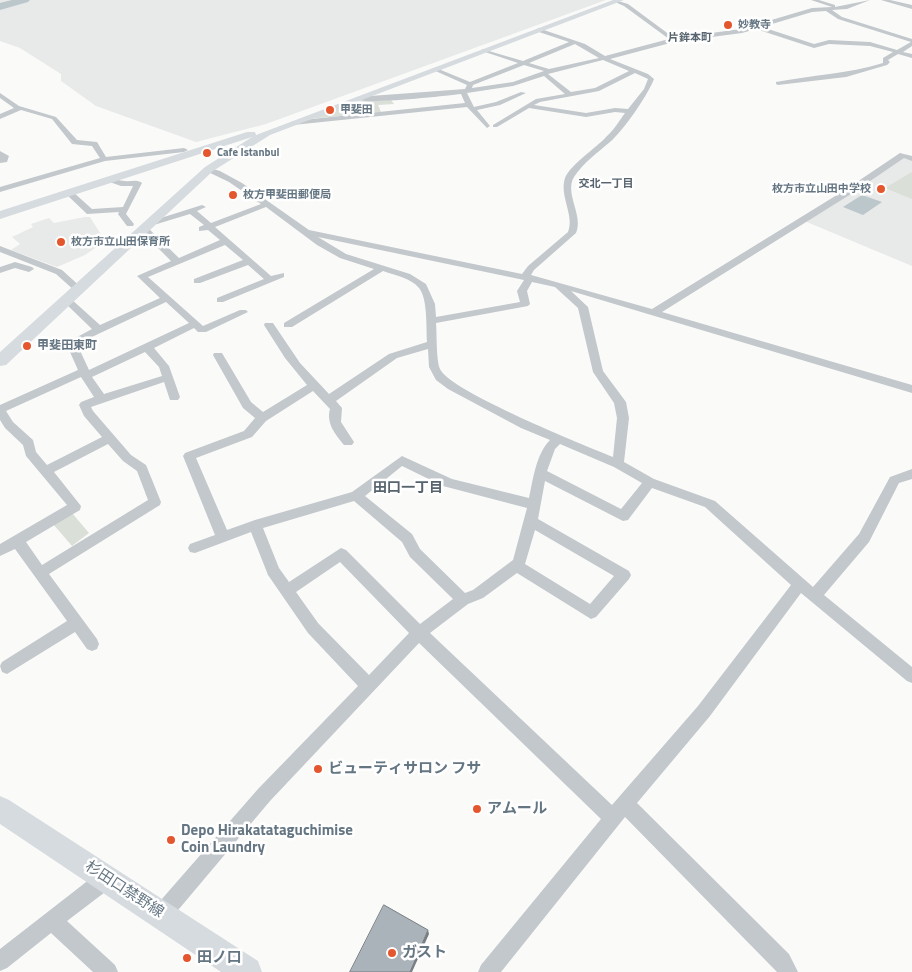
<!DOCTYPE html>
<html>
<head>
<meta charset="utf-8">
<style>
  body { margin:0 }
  canvas { display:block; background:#fafaf8 }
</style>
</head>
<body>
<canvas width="912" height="972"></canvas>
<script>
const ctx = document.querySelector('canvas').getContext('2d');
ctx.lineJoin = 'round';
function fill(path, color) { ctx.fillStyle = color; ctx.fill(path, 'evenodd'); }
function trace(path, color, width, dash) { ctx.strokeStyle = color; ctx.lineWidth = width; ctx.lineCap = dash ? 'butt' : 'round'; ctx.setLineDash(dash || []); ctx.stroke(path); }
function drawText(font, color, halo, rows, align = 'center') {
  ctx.font = font + ' "Titillium Web","Noto Sans JP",sans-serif'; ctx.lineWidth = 5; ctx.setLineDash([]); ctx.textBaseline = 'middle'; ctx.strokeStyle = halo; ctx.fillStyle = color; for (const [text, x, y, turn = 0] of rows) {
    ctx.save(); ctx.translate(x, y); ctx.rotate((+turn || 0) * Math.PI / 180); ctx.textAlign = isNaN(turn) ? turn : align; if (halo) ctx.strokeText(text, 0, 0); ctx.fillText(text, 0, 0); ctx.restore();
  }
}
fill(new Path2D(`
  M0,0H606L266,124L196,142L96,106L61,81V74L20,48L0,41Z
  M903,155L912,159V266L802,220Z
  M85,217H90L105,241L85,255L57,267L11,250L20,244L12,237L33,227L31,224L49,218L54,223Z`), '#e8e9e9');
fill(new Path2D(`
  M391,100L394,104L378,105L381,112L309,119L354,102Z
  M912,172V199L885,188Z
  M72,513L89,533L72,546L53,524Z`), '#dadfd7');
fill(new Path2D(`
  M862,195L882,202L863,215L843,207Z`), '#bbc7cb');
fill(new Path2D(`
  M12,0H30L28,2L0,10V3Z`), '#bbc7cb');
fill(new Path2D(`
  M615,0L628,4L674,38L741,29L812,8L832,7L811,0H819L835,5V7L870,0L847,9L832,10L842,17L912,39V46L903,52L912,54V58L898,54L888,60L890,62L887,65L846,77L778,85L776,84V82C812,75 847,74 883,63V58L893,52L870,46L829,44L814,48L756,29L742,33L674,42L610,59L648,74L654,79C648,95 623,131 610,142C597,153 583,163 574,177C564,193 584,216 576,233L534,270L531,275L652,309L845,190L900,153L912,156V161L904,158L851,194L662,312L912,385V393L571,291L588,307L603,371L626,402L629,418L624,462L654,479L715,501L813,587L859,534L890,477L912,469V479L899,483L869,542L824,595L912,667V683L907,681L801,593L710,716L637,803L789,954L798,972H777L625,817L501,972H478L481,965L601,819L419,643L270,801L168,922L161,925L154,922L151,915L154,908L258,789L358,686L308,633L268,575L251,532L195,553L190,552L188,548L190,544L215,535L183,456L185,453L244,431L255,418L243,408L213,355L214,353H222L251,402L263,412L307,385L285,358L264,325L265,323H273L300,363L329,394L389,354L427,342C426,328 428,299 419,288C411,278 394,275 383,271L292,327H284V323L374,269L340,258L317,245L266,207L215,227L271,276L284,273V277L223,302H217V298L264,279L248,265L200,283H194V279L243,260L225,245L148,277L203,326L240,310H246L248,312L206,332H198L194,328L154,348L169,366L180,397L178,400H170L164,382L91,407L93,411L131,455L146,465L161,502L160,505L49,574L97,639L99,644L97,649L92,651L87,649L75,632L7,674L2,672L0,666L2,662L67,621L15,549L0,556V544L67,505L26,456L23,445L5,428L0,420V405L78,370L66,343L92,329L64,302V298H70L100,325L160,298L137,276L171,261L141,231L140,229L145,227V223L202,205L206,207L197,211L211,223L261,204L229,182L206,171V167L220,171L242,183L309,230L522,274L528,266L568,232C575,216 559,196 565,178C570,165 596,148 606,137C614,130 619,121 625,113L615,112L586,117L529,108L497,127H493V125L536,99L565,94L544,76L513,86L467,93L474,107L496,102L521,92L526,93L500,105L477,110L490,126L487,128L467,107L293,125L290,123L293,121L465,103L461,94C444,96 364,105 354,99L357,97L465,89L467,85L431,69L436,68L470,82L518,63L482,51V49L523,61L569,42L536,31L538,28L585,44L605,56L669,39L624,6L615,2ZM826,11L838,19L911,42L897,50L870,42L829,40L814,44L762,27L812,12ZM575,44L599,58L549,69L529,63ZM603,60L629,71L595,88L571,92L548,74ZM524,65L544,71L513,82L472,88L473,85ZM635,73L648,79L644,89L628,109L615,108L586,113L534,105L540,102L599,91ZM190,214L204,225L199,227V231L208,230L220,240L179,258L147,227ZM318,237L524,280L517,291L520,302L436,317L435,304L426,284L410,274L346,254ZM532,282L555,287L578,308L593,372L614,403L617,418L613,457C584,445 451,392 440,369C436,359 437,335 436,323L528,306L530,304L527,291ZM166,302L189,323L89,370L77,344ZM428,349L429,367L436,380L448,389L521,428L550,440C536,454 533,480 529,498L452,479L402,456L352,492L255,520L227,530L196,458L252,437L266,421L313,391L330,409C326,423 335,434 344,445H352L354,442L341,422L342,408L336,401L397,358ZM145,352L159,367L162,376L104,394L92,377ZM81,377L94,397L81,402L79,405L84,416L102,437L47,465L36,452L33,440L13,422L6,411ZM108,444L123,461L137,471L148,500L42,565L26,542L80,510L81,506L54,472ZM560,444L614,467L642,483L621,509L547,471L555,449ZM402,466L443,486L527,508L513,560L473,590L465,593L420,549L412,534L365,496ZM545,481L623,521L628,520L652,488L705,507L791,585L698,706L612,805L430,633L468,604L483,598L517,573L591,619L596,617L629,579L631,575L629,571L538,519ZM354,501L402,542L410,557L453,599L420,624L346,550L341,548L289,582L279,568L263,528ZM535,530L614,576L590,604L525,564ZM340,562L409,633L369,675L318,623L296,592Z
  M881,0H890L912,5V9Z
  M0,93L19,106L56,117L77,140L97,142L106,157L184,148L188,150L184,152L105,161L0,192V187L100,158L92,146L72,144L52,119L21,110L0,119V114L14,108L0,98Z
  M0,151L9,156L7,162L0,163Z
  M107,177C114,177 118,181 125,181C131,182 136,179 142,183L126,214L134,224L133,226H127L118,214L119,212L87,214L65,193L72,191L92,209L123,207L133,186H121L107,181Z
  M0,246L62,270L83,289L81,291H75L56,274L0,252Z
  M15,262L32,267L34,269L29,272L15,268L0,273V267Z
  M106,870L113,872L115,879L113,886L67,921L115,965L118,972H93L51,933L7,968L0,971V949L99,872Z`), '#c3c8cc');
fill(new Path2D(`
  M613,0H624L270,135L213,171L6,365L0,366V352L205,167L252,137L0,219V211L247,132H255L256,135Z
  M0,796L9,800L258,961L262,972H221L0,824Z`), '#d6dbdf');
fill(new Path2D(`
  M428,930L429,934L412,972H410Z`), '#777d82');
const building = new Path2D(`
  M384,905L428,930L410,972H350Z`);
fill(building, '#aab3b9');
trace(building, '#777d82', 1);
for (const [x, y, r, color] of [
  [728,25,5,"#e4572e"],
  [330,110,5,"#e4572e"],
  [207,153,5,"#e4572e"],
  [881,189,5,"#e4572e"],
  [233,195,5,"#e4572e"],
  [61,242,5,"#e4572e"],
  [27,346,5,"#e4572e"],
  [318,769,5,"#e4572e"],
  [477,809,5,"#e4572e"],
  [171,840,5,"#e4572e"],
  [392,953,5,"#e4572e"],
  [187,958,5,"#e4572e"]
]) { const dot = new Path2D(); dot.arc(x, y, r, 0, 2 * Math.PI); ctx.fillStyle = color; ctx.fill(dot); trace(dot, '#fff', 2); }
drawText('bold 11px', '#657683', '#fff', [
  ["妙教寺",738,25],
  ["甲斐田",340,110],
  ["Cafe Istanbul",217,153],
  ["枚方市立山田中学校",871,189,"right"],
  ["枚方甲斐田郵便局",243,195],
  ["枚方市立山田保育所",71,242]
], 'left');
drawText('bold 11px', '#57646e', '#fff', [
  ["片鉾本町",690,38],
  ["交北一丁目",606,184]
]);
drawText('bold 12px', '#657683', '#fff', [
  ["甲斐田東町",37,346]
], 'left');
drawText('bold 14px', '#57646e', '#fff', [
  ["田口一丁目",408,489]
]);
drawText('bold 15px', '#657683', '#fff', [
  ["ビューティサロン フサ",328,769],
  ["アムール",487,809],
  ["Depo Hirakatataguchimise",181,831],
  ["Coin Laundry",181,848],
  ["ガスト",402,953],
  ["田ノ口",197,958]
], 'left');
drawText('15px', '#657683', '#fff', [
  ["杉田口禁野線",124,890,33]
]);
</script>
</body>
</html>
